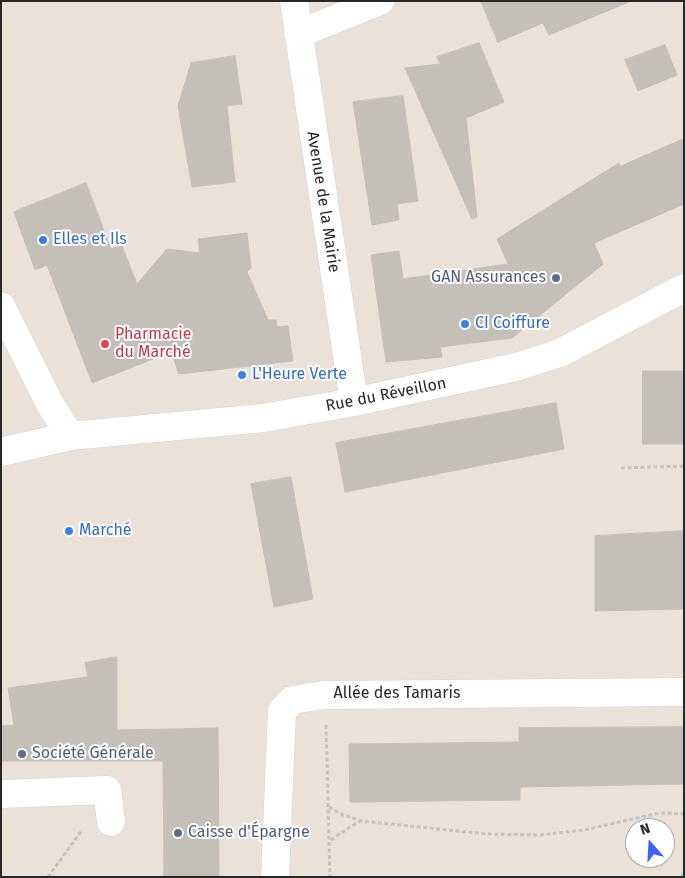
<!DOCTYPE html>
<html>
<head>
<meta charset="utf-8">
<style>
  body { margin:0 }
  #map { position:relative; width:685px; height:878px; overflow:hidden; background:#eae2d9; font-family:"Fira Sans",sans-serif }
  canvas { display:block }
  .frame { position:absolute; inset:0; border:2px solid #272727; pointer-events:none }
  .north { position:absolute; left:625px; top:818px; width:50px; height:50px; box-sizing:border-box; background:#fff; border:1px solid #a9a9a9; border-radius:50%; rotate:341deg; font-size:14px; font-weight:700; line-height:20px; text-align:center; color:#272727 }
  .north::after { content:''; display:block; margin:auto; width:18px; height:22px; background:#3c61f4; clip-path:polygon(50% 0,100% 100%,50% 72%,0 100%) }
</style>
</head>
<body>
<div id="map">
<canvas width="685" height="878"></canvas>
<div class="frame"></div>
<div class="north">N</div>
</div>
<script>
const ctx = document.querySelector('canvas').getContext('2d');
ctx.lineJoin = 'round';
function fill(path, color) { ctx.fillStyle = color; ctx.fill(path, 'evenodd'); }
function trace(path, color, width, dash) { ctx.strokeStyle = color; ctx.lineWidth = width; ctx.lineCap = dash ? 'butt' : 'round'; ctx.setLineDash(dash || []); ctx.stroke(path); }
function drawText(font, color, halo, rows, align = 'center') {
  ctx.font = font + ' "Fira Sans",sans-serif'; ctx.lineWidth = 4; ctx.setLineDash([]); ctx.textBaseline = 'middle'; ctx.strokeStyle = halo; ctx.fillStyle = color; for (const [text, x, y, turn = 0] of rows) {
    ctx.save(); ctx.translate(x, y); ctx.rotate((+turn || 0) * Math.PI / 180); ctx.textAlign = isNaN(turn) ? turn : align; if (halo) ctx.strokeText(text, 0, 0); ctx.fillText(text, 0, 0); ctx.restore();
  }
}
const building = new Path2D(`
  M481,1H629V2L549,35L543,23L498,42Z
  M479,43L504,102L466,118L477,217L472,219L405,68L440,64L437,57Z
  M665,45L677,75L638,91L625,60Z
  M235,56L242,104L227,106L235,182L192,187L178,106L191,63Z
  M403,96L418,201L397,204L399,220L372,225L353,102Z
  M684,139V204L594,243L603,264L512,338L440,347L442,357L386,362L371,255L399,251L403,279L508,264L497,239L619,163L620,166Z
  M86,183L111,249L122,246L137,284L167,249L200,253L198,239L247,233L251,268L247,272L268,320H276L277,327L288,326L293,361L179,374L171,352L92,383L47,265L35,270L14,212Z
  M643,371H684V444H643Z
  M556,403L564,449L345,492L336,443Z
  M291,477L313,599L274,607L251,484Z
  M684,531V609L595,611V536Z
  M117,657V730L218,728L219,877H164L163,761H1V726L14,725L8,688L88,677L85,663Z
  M684,727V784L520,787V800L350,802L349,744L519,742V728Z`);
fill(building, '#c5bfb9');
trace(building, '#c4beb3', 1);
const minor = new Path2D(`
  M294,1L354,402
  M298,34L380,1
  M1,306L50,404L70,436
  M1,452L70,436L263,418L354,402L516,367L560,353L684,288
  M1,794L107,790L111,822
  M275,877L282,711L292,700L325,695L684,692`);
trace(minor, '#ced2e0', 29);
trace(new Path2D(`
  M621,468L684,466
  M326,725L330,877
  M329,807L343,815L362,821L486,834L540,835L584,830L659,813L684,814
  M331,840L350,827L361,821
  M48,877L82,830
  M682,877L684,871`), '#c3c3c3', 3, [4, 2.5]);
trace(minor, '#fff', 28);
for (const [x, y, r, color] of [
  [43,240,5,"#3f7fe0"],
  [556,278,5,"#5c6f8a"],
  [465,324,5,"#3f7fe0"],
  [105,344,5,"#e0444e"],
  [242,375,5,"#3f7fe0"],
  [69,531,5,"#3f7fe0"],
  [22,754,5,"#5c6f8a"],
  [178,833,5,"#5c6f8a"]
]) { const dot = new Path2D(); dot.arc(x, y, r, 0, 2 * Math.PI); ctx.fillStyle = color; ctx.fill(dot); trace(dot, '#fff', 2); }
drawText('16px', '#272727', '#fff', [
  ["Avenue de la Mairie",323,202,81],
  ["Rue du Réveillon",386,395,-11],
  ["Allée des Tamaris",397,694]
]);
drawText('16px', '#366cbe', '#fff', [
  ["Elles et Ils",53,240],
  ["CI Coiffure",475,324],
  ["L'Heure Verte",252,375],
  ["Marché",79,531]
], 'left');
drawText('16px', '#4e5e75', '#fff', [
  ["GAN Assurances",546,278,"right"],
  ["Société Générale",32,754],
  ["Caisse d'Épargne",188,833]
], 'left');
drawText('16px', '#be3a42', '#fff', [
  ["Pharmacie",115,335],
  ["du Marché",115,353]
], 'left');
</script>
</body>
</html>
